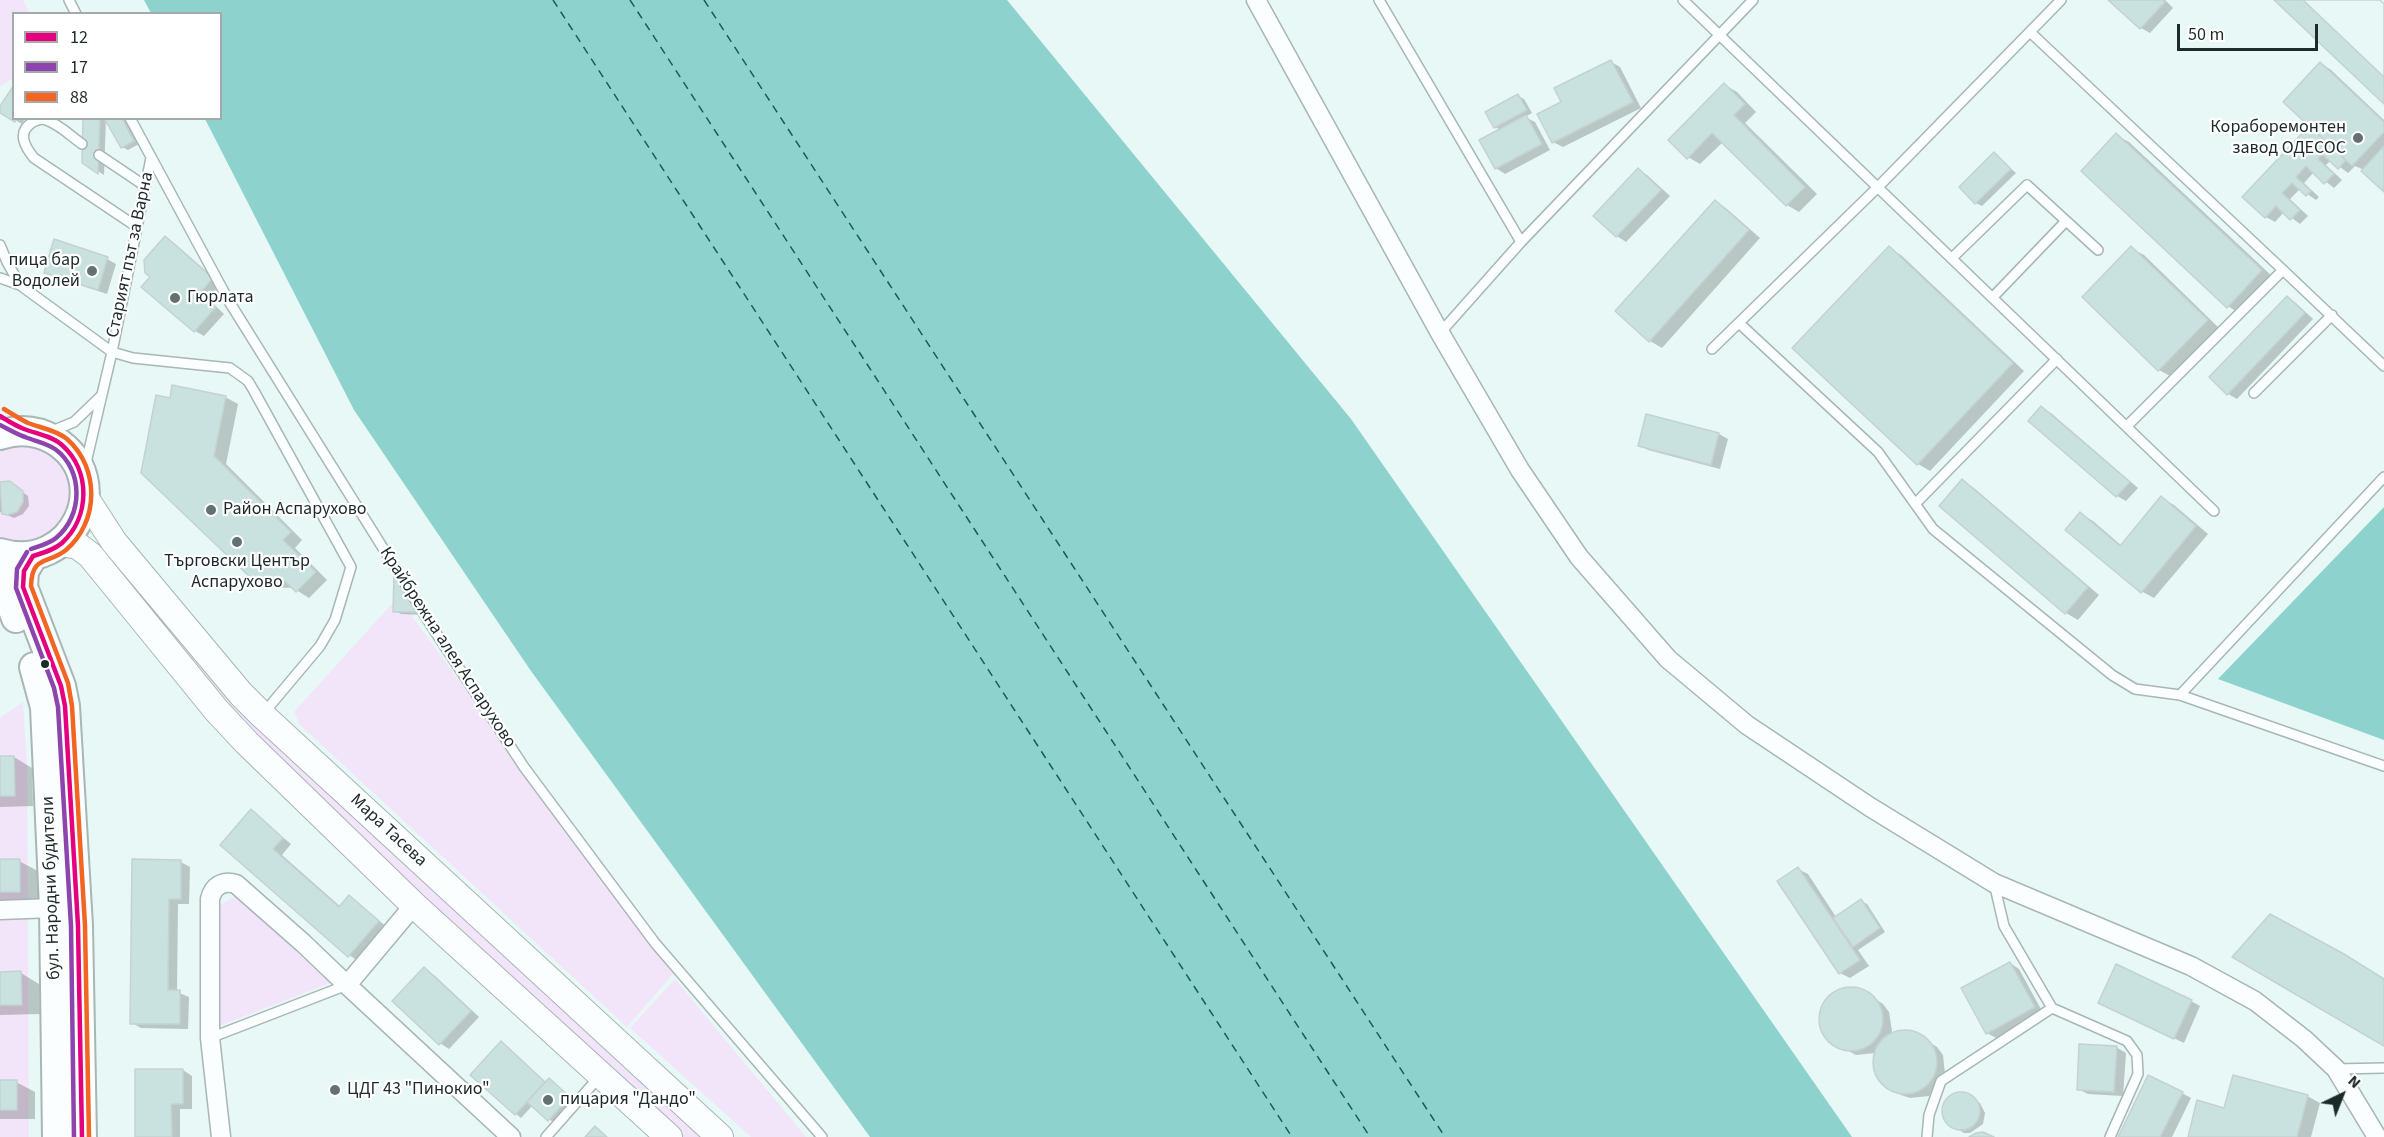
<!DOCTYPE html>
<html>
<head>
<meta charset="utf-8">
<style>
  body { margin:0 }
  #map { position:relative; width:2384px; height:1137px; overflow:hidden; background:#e7f8f6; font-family:"Source Sans 3",sans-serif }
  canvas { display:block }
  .legend { position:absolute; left:12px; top:12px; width:210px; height:108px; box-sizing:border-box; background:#fff; border:2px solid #a4aaa9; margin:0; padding:8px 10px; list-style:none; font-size:18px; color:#1c2a29 }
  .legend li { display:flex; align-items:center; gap:12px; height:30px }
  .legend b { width:30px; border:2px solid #a4aaa9 }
  .north { position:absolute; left:2312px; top:1065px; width:60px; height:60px; -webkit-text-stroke:4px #fff; paint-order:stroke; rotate:43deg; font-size:16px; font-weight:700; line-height:24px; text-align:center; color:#1c2a29 }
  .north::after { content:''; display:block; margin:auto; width:21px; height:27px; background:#1c2a29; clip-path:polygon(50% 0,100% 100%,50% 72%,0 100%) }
  .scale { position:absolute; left:2177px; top:24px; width:141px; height:27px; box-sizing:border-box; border:3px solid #1c2a29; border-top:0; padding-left:8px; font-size:18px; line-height:21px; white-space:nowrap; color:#1c2a29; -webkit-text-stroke:4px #fff; paint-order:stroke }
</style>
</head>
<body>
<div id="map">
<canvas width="2384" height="1137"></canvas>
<ul class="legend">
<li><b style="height:8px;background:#e5007d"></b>12</li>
<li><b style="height:8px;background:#8e44ad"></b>17</li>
<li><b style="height:8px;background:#f26522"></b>88</li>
</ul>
<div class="north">N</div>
<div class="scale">50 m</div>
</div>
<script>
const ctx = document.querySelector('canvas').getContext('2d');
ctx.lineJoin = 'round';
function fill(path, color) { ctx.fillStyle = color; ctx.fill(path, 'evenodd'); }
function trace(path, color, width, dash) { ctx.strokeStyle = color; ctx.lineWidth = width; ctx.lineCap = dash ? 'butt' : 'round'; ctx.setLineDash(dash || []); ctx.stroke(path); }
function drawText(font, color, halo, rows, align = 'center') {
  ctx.font = font + ' "Source Sans 3",sans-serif'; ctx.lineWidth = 4.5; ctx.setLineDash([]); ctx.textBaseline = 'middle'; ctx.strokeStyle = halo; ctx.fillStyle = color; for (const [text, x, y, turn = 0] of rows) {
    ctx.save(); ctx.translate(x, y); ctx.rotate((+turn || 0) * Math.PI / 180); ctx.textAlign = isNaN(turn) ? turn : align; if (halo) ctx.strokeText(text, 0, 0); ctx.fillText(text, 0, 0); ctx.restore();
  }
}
fill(new Path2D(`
  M0,0H23L30,13L14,14L13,78L0,86Z
  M16,444C110,447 65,573 0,536V449Z
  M157,594L241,694L722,1137H669L414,905L137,611Z
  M398,597L673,974L627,1027L300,725L294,712Z
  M23,702L27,762L29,1137H0V718Z
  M236,896L330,983L219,1026L220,905Z
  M675,979L806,1137H751L630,1028Z`), '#f3e5f9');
fill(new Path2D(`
  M144,0H1007L1351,419L1852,1137H870L531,671L354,410L205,119L220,118V14L151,13Z
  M2384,507V740L2218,679Z`), '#8dd2cd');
fill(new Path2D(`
  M2111,0H2165L2173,8L2150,33L2141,28Z
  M1611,62L1620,67L1641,108L1563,147L1553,142L1563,102Z
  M2321,64L2330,69L2384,120V190L2362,169L2355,166L2348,173L2331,160L2326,165L2342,180L2334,188L2314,172L2304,183L2319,197L2316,200L2300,189L2290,199L2308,216L2300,224L2284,212L2275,222L2266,217L2311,126Z
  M1725,85L1737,92L1756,112L1745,123L1817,194L1799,212L1787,205L1723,142L1700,164L1688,157Z
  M1518,96L1524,99L1532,113L1525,117L1535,122L1550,150L1505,174L1496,168L1501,130L1495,127Z
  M0,109L14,118H25L22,124L0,111Z
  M85,118H106L104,175L84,162Z
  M106,118H126L139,144L128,150L122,147Z
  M2116,135L2129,142L2274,278L2240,314L2228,306Z
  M1994,154L2016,173L1982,206L1976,203Z
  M1638,170L1647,175L1670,196L1626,242L1617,236L1595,216Z
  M1715,201L1727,209L1760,238L1662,348L1650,341Z
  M165,238L174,243L221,284L208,299L224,314L204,336L195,331L143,287L152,277Z
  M1889,248L1901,255L2024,371L1930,471L1918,464Z
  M2131,248L2144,255L2219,328L2172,377L2159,370L2084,297Z
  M107,259L116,264L107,294L55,277L46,272Z
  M2287,297L2296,303L2313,319L2237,399L2228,394Z
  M225,397L238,404L226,464L302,540L295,548L327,580L309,598L293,588L268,587L255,580L171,400Z
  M2041,408L2051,413L2138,488L2126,501L2117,496L2030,421Z
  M1719,434L1728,439L1720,469L1648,450L1639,445Z
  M1962,481L1974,488L2099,595L2078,620L2066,613Z
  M10,483L28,496L29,506L23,514L14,518L0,512V484Z
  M2161,498L2174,505L2208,534L2154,598L2141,591L2080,514L2093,521L2122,546Z
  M395,576L424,615L401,614L395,611Z
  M14,757L32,768L33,806L0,807V758Z
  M251,811L291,844L282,855L341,907L349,897L387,927L358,961L349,955L222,844Z
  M0,861H19L38,871V902H0Z
  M134,861L181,862L190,867L189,904H178L177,992L189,997L188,1029L141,1028L132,1023Z
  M1798,869L1808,874L1836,917L1861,901L1867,904L1885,932L1858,950L1869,966L1850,978L1840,973Z
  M2010,963L2019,969L2043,1013L1996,1038L1987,1033Z
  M424,969L434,975L479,1017L449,1049L440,1043Z
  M0,973H21L39,984L40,1014L0,1015Z
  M1843,989H1854L1865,992L1883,1004L1889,1012L1892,1031L1890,1035L1908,1032L1918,1035L1937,1047L1943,1055L1945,1074L1942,1083L1929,1096L1910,1098L1901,1095L1883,1083L1877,1075L1874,1064L1875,1053L1856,1055L1829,1041L1823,1032L1820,1022L1821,1011L1826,1001L1834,994Z
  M2191,1001L2200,1006L2184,1043L2109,1007Z
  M507,1046L546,1083L555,1084L575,1101L554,1123L533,1105L521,1118L516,1114Z
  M2116,1047L2126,1053L2123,1096L2088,1094L2078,1089Z
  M183,1070L192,1076V1109H180V1137H136Z
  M0,1082H16L35,1092V1119H0Z
  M1962,1093L1980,1103L1985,1113L1983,1124L1970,1133H1964L1948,1123L1943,1113V1107L1950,1096Z
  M2182,1093L2191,1098L2172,1137H2119Z
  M2307,1096L2320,1103L2311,1137H2190L2226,1109Z`), '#0003');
trace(new Path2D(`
  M553,0L1292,1137
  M630,0L1370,1137
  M704,0L1445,1137`), '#145f5c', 1.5, [8, 6]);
const building = new Path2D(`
  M2108,0H2163L2165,2L2140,29Z
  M2274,0H2380L2384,4V104Z
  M2303,0H2380L2384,4V77Z
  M1611,60L1633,102L1552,143L1537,114L1561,102L1554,88Z
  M2320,62L2384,122V132L2352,166L2283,102Z
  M1724,83L1745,104L1734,115L1805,187L1786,206L1712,133L1687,159L1668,140Z
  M14,85V118H17L15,122L0,113V106Z
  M1518,94L1527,110L1494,128L1485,112Z
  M1526,115L1542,144L1495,169L1479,140Z
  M83,118H100L98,174L82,163Z
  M104,118H122L134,141L121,148Z
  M2309,126L2346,160L2338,169L2322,154L2318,159L2334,174L2324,184L2306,166L2296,177L2311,191L2306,196L2292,183L2282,193L2300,210L2290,220L2276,206L2265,218L2242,197Z
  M2116,133L2262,270L2227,308L2081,171Z
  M2384,146V192L2361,171Z
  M1994,152L2011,169L1975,204L1959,187Z
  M1638,168L1661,190L1616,237L1593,216Z
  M1715,200L1749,230L1649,342L1615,311Z
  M165,236L213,278L200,293L216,307L194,332L141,287L150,277L145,273L144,260Z
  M54,239L108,257L98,290L44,273Z
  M1889,246L2013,363L1917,465L1792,348Z
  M2131,246L2208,320L2158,371L2082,297Z
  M2287,296L2305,313L2227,395L2209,377Z
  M172,385L226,396L214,456L291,532L283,540L316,572L296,592L285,581H254L141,473L156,395L170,398Z
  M2041,406L2130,482L2116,497L2028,421Z
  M1646,414L1719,433L1711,465L1638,446Z
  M1962,479L2088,587L2065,614L1939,506Z
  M10,481L23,491V502L17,512L7,515L2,514L0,482Z
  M2161,496L2196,526L2141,593L2065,530L2080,512L2120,546Z
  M394,574L420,612H393Z
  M0,756H14L15,796H0Z
  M251,809L283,838L273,849L339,907L349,895L379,921L348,957L220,845Z
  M0,859H20V892H0Z
  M132,859L181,860V899H169L168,990H180V1024H130Z
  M1798,867L1860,960L1839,974L1777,881Z
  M1861,899L1880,928L1853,947L1833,918Z
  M2270,914L2344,954L2384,979V1046L2232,957Z
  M2010,962L2035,1007L1986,1034L1961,988Z
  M2116,964L2192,1000L2174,1039L2098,1003Z
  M424,967L471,1011L439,1045L392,1001Z
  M21,971L22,1005H0V972Z
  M1819 1019a32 32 0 1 1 64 0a32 32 0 1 1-64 0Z
  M1873 1062a32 32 0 1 1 64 0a32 32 0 1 1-64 0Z
  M501,1041L545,1082L515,1115L470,1075Z
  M2079,1044L2117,1046L2114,1092L2077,1090Z
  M135,1069H183V1104H171L172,1137H135Z
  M2148,1075L2183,1092L2160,1137H2118Z
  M2233,1075L2308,1095L2297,1137H2188L2197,1100L2224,1108Z
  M549,1078L570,1097L548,1121L527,1102Z
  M0,1080H17V1110H0Z
  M1942 1111a19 19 0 1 1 38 0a19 19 0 1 1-38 0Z
  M595,1126L607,1137H585Z
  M1983,1132L1994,1137H1969L1976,1133Z`);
fill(building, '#c9e1df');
trace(building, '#c4d3d2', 1.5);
const lane = new Path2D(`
  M69,0L76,14
  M1379,0L1521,242
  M1683,0L2214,511
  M2030,32L2283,270L2127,426
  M130,118L230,303L436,633L524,767L655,943L822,1137
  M82,144C72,137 59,124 46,120C42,118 37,120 33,122C16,132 25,147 34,158L137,227
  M99,155L145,186
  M0,245L7,262L20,285
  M1952,258L2027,185L2098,250
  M2283,270L2384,366
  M0,278L20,285L112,352L133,358L230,368L248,381L254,391L351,567L335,620L320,646L263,714
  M1993,297L2066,221
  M1739,323L1878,452L1933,529L2112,675L2135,689L2180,695L2384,766
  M1440,333L1521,242L1753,0
  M1712,349L1878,187L2061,0
  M2254,393L2332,315
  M52,431L74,422L101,396
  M85,467L112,352L151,158
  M1915,504L2057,359
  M2180,695L2384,477
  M1994,883L2004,926L2052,1008L2127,1041L2137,1055L2138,1074L2110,1137
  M210,1038L347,985
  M2336,1069L2384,1068
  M546,1137L599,1077
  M1927,1137L1929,1115L1941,1081L2052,1008`);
const street = new Path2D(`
  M1256,0L1440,333L1520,470L1579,557L1668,659L1747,725L1870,807L1994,883L2191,966L2255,1001L2304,1039L2336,1069L2377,1137
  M0,910L54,908
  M347,985L511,1137
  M221,1137L210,1038V899C213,886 223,880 236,884L303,943L347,985L414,905`);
const secondary = new Path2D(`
  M85,497L114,542L241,694L262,715L720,1137
  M62,543L78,546L90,555L217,711L247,743L414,905L669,1137`);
const primary = new Path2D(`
  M0,435C18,429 37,430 54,440C118,479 73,575 0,553
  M33,556L24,571L23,587L61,686L65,706L78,926L82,1137
  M0,574L16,618
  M34,667L45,707L54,908L57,1137`);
trace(lane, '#a8b6b5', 12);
trace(street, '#a8b6b5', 21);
trace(secondary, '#a8b6b5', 28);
trace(primary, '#a8b6b5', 32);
trace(lane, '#fbfefe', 9);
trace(street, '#fbfefe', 18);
trace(secondary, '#fbfefe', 26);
trace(primary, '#fbfefe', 28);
trace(new Path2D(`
  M0,416C8,421 16,426 24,429C37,434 52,436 62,445C91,471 90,517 62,543C54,550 43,553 33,556
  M33,556L24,571L23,587L61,686L65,706L78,926L82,1137`), '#e5007d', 4.5);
trace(new Path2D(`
  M0,425C8,429 16,434 25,437C35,441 46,443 55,449C84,470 83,516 56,538C49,544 39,546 31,549
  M27,552L17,569L16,588L54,688L58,707L71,926L74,1137`), '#8e44ad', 4.5);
trace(new Path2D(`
  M4,409C12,414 20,419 28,423C41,428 56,430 67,439C100,468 99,522 66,550C47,565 32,555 31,586L68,683L72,706L85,926L89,1137`), '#f26522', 4.5);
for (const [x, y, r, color] of [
  [2358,138,6,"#637271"],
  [92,271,6,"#637271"],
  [175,298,6,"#637271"],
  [211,510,6,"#637271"],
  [237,542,6,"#637271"],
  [45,664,5,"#1c2a29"],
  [335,1090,6,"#637271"],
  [548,1100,6,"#637271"]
]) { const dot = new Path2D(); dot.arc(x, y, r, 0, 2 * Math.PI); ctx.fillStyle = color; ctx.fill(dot); trace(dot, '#fff', 2); }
drawText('18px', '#1c2a29', '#fff', [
  ["Кораборемонтен",2346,128,"right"],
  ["завод ОДЕСОС",2346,149,"right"],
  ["пица бар",80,261,"right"],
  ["Водолей",80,282,"right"],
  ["Гюрлата",187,298],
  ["Район Аспарухово",223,510],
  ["Търговски Център",237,562,"center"],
  ["Аспарухово",237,583,"center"],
  ["ЦДГ 43 \"Пинокио\"",347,1090],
  ["пицария \"Дандо\"",560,1100]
], 'left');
drawText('18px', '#1c2a29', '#fff', [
  ["Старият път за Варна",131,255,-78],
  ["Крайбрежна алея Аспарухово",447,648,57],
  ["Мара Тасева",388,831,43],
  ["бул. Народни будители",52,888,-92]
]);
</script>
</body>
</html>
